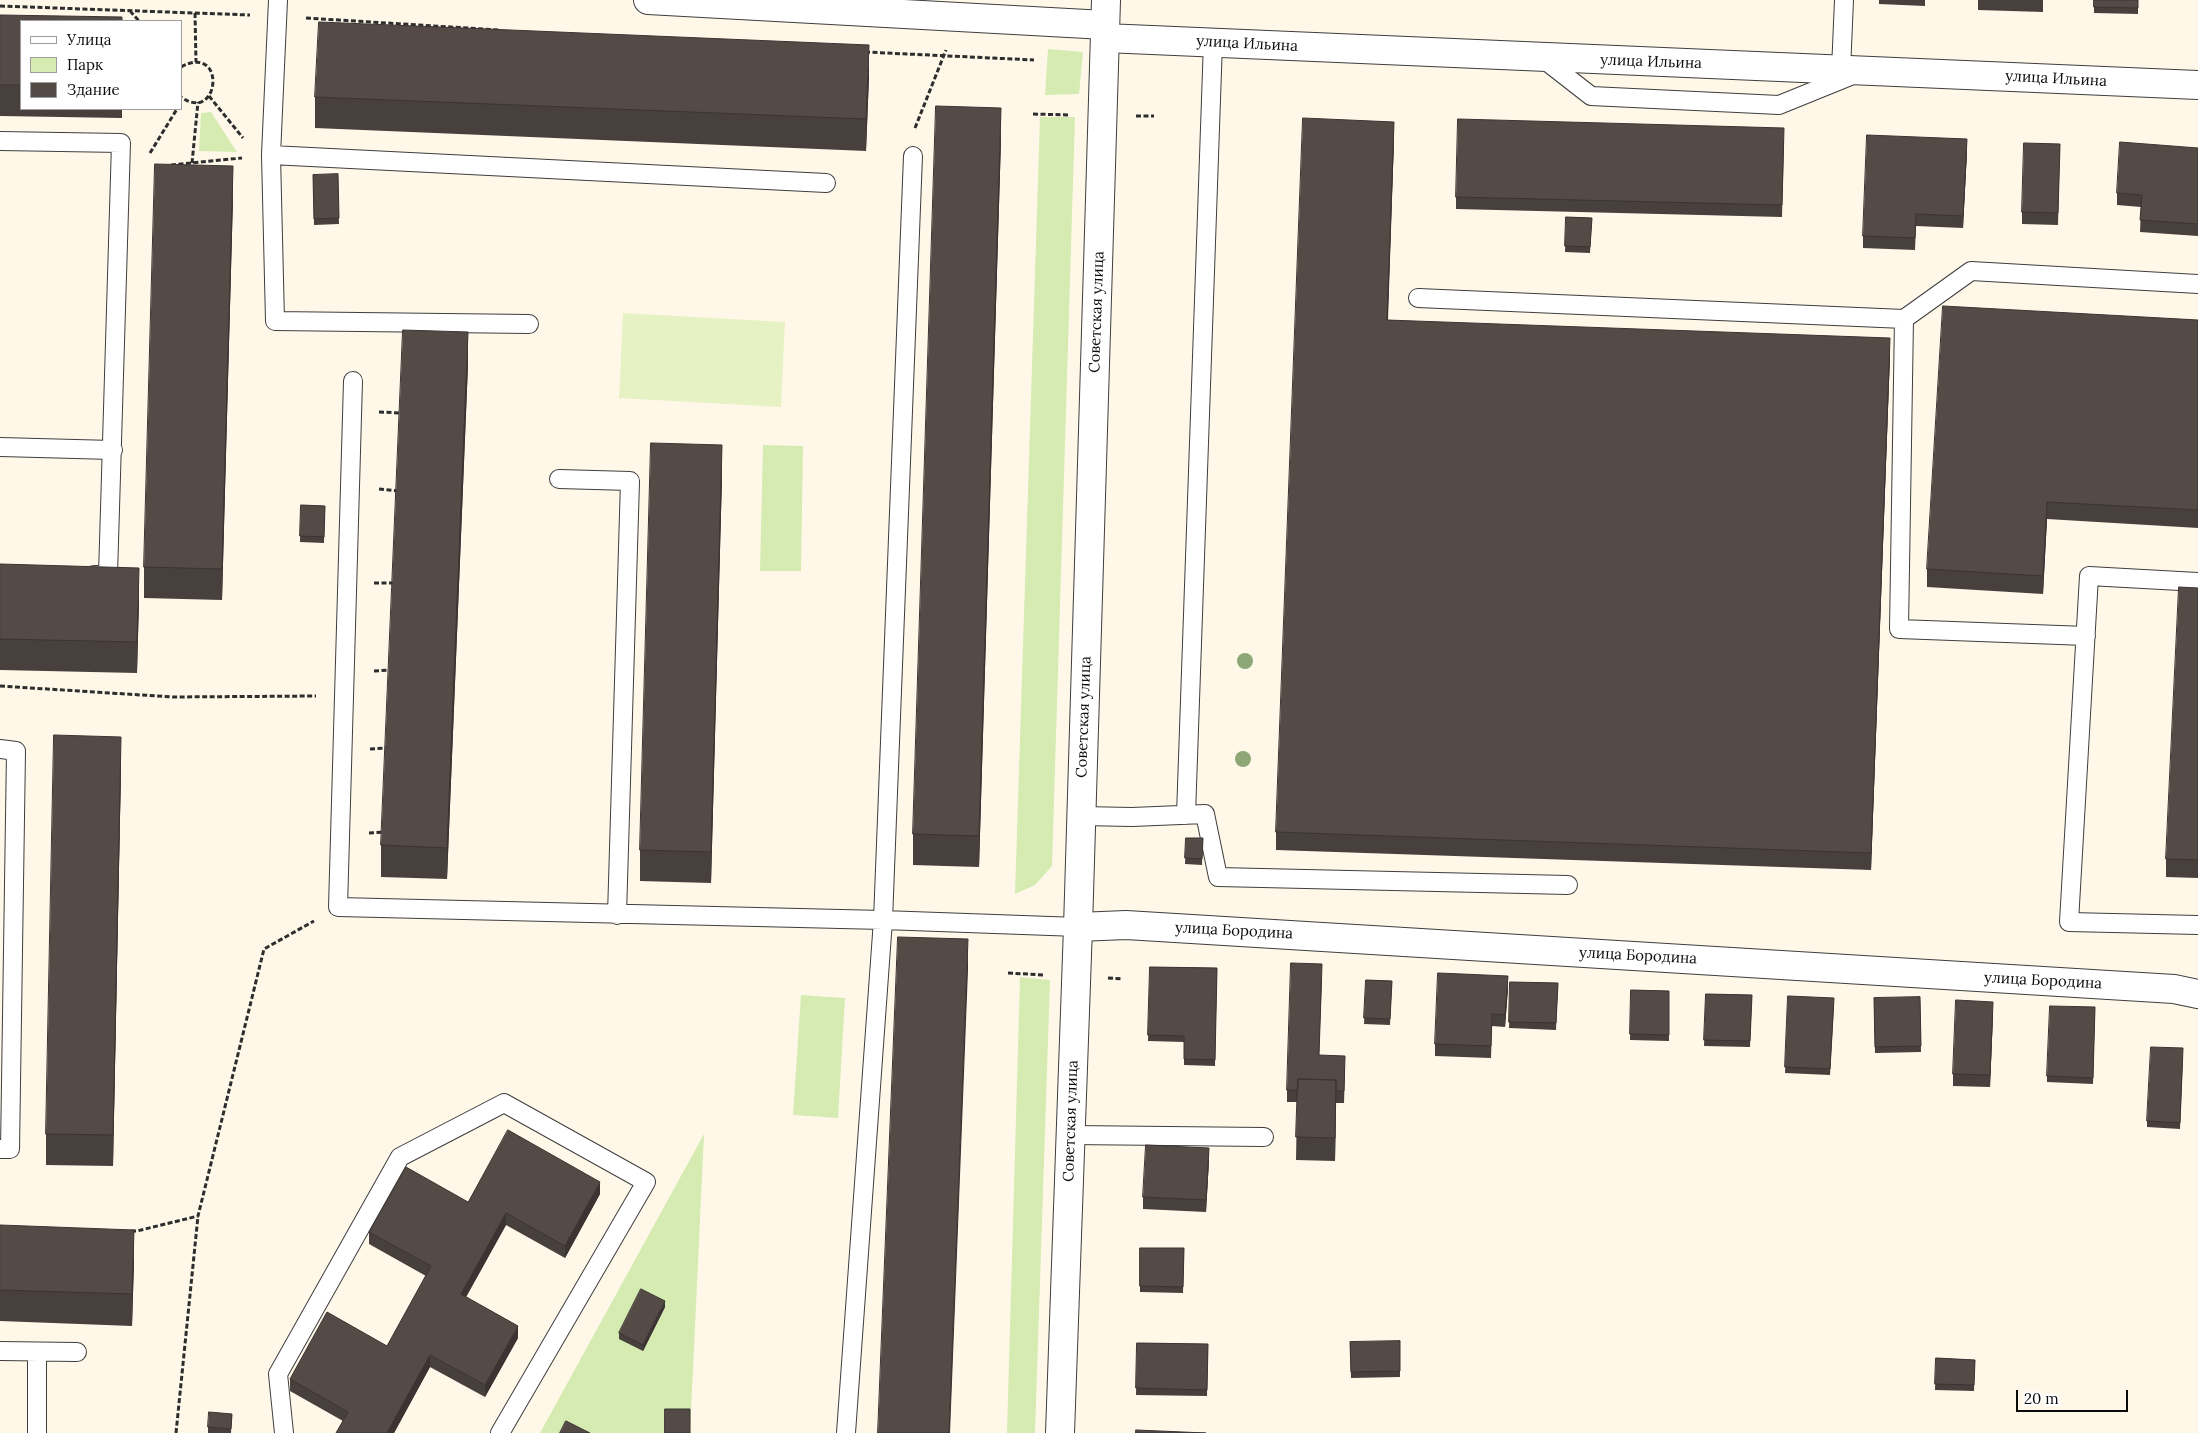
<!DOCTYPE html>
<html>
<head>
<meta charset="utf-8">
<style>
  body { margin:0 }
  #map { position:relative; width:2198px; height:1433px; overflow:hidden; background:#fff8e9; font-family:Lora,serif }
  canvas { display:block }
  .legend { position:absolute; left:20px; top:20px; width:162px; height:90px; box-sizing:border-box; background:#fff; border:1px solid #9d9d9d; margin:0; padding:6px 9px; list-style:none; font-size:15px; color:#0b0b0b }
  .legend li { display:flex; align-items:center; gap:10px; height:25px }
  .legend b { width:25px; border:1px solid #9d9d9d }
  .scale { position:absolute; left:2016px; top:1390px; width:112px; height:22px; box-sizing:border-box; border:2px solid #0b0b0b; border-top:0; padding-left:6px; font-size:15px; line-height:18px; white-space:nowrap; color:#0b0b0b; -webkit-text-stroke:4px #fff; paint-order:stroke }
</style>
</head>
<body>
<div id="map">
<canvas width="2198" height="1433"></canvas>
<ul class="legend">
<li><b style="height:6px;background:#fff"></b>Улица</li>
<li><b style="height:14px;background:#d5ebb1"></b>Парк</li>
<li><b style="height:14px;background:#544b47"></b>Здание</li>
</ul>
<div class="scale">20 m</div>
</div>
<script>
const ctx = document.querySelector('canvas').getContext('2d');
ctx.lineJoin = 'round';
function fill(path, color) { ctx.fillStyle = color; ctx.fill(path, 'evenodd'); }
function trace(path, color, width, dash) { ctx.strokeStyle = color; ctx.lineWidth = width; ctx.lineCap = dash ? 'butt' : 'round'; ctx.setLineDash(dash || []); ctx.stroke(path); }
function drawText(font, color, halo, rows, align = 'center') {
  ctx.font = font + ' Lora,serif'; ctx.lineWidth = 5; ctx.setLineDash([]); ctx.textBaseline = 'middle'; ctx.strokeStyle = halo; ctx.fillStyle = color; for (const [text, x, y, turn = 0] of rows) {
    ctx.save(); ctx.translate(x, y); ctx.rotate((+turn || 0) * Math.PI / 180); ctx.textAlign = isNaN(turn) ? turn : align; if (halo) ctx.strokeText(text, 0, 0); ctx.fillText(text, 0, 0); ctx.restore();
  }
}
fill(new Path2D(`
  M1048,49L1083,52L1079,94L1045,95Z
  M211,112L237,152L199,151L201,113Z
  M1040,117H1075L1052,866L1035,885L1015,894Z
  M763,445L803,446L801,571H760Z
  M1020,977L1050,980L1035,1433H1007Z
  M801,995L845,998L838,1118L793,1115Z
  M704,1134L690,1433H540Z`), '#d5ebb1');
fill(new Path2D(`
  M623,313L785,322L781,407L619,398Z`), '#e6f2c3');
const service = new Path2D(`
  M278,0L271,155L826,183
  M1541,57L1591,96L1779,105L1853,75
  M1841,70L1844,0
  M0,141L121,143L108,575H94
  M271,155L275,321L529,324
  M1418,298L1904,319L1971,271L2198,284
  M1904,319L1899,629L2086,636
  M353,381L338,907L883,920L1078,927
  M0,447L113,450
  M559,479L630,481L617,915
  M2198,582L2089,576L2069,922L2198,925
  M0,749L16,751L10,1149H0
  M1186,815L1213,42
  M1081,816L1132,817L1205,814L1218,877L1568,885
  M1071,1135L1264,1137
  M0,1351L77,1352
  M37,1433V1352
  M284,1433L278,1374L400,1157L504,1103L646,1182L500,1433
  M846,1433L883,920L913,156`);
const minor = new Path2D(`
  M648,0L1105,25
  M1105,38L2198,85
  M1078,927L1126,925L2174,989L2198,994`);
const tertiary = new Path2D(`
  M1060,1433L1078,927L1106,0`);
trace(service, '#3e3e3e', 20);
trace(minor, '#3e3e3e', 30);
trace(tertiary, '#3e3e3e', 30);
trace(new Path2D(`
  M0,6L250,15
  M130,11L139,21
  M195,13L196,62
  M306,18L499,30
  M865,52L1034,60
  M181,67C227,42 220,125 181,97
  M209,96L243,138
  M1033,114L1070,115
  M1136,116H1154
  M915,128L946,50
  M150,153L177,109
  M192,163L198,102
  M171,165L242,158
  M379,412L401,413
  M379,489L398,491
  M374,583H394
  M374,671L390,670
  M0,686L173,697L316,696
  M370,749L387,748
  M369,833L384,832
  M1008,973L1044,975
  M1108,978L1123,979
  M131,1231H137L198,1216L264,949L314,921
  M176,1433L198,1216`), '#2d2d2d', 3, [5, 2.5]);
trace(service, '#fff', 18);
trace(minor, '#fff', 28);
trace(tertiary, '#fff', 28);
ctx.fillStyle = '#8ea777';
for (const [x, y] of [
  [1245,661],
  [1243,759]
]) { ctx.beginPath(); ctx.arc(x, y, 8, 0, 2 * Math.PI); ctx.fill(); }
fill(new Path2D(`
  M1879,0H1925V6L1879,4Z
  M1978,0H2043V12L1978,10Z
  M2094,0H2138V14L2094,13Z
  M0,15L21,21V109H122V118L0,116Z
  M869,76L866,151L315,128V97Z
  M1001,139L979,867L913,865V834Z
  M1394,139L1388,320L1890,355L1871,870L1276,850V832Z
  M1784,140L1782,217L1456,209V197Z
  M2060,144L2058,225L2022,224V212Z
  M2198,148V236L2140,232L2141,207L2117,205V193Z
  M1967,151L1963,228L1916,226L1915,250L1863,248V236Z
  M338,174L339,224L314,225L313,175Z
  M233,197L222,600L144,598V567Z
  M1566,217L1592,218L1590,253L1565,252Z
  M2198,320V528L2047,519L2043,594L1927,587V569Z
  M468,364L447,879L381,877V845Z
  M722,476L711,883L640,881V850Z
  M301,505L325,506L324,543L300,542Z
  M0,564L139,599L137,673L0,670Z
  M2198,588V878L2166,877V859Z
  M121,768L113,1166L46,1165V1134Z
  M1186,838H1203L1202,865L1185,864Z
  M1150,967L1217,968L1215,1066L1184,1065V1042L1148,1041Z
  M1322,976L1319,1055L1345,1068L1344,1103H1336L1335,1161L1296,1160L1297,1102H1287V1090Z
  M1366,980L1392,981L1390,1025L1364,1024Z
  M1510,982L1558,983L1556,1030L1509,1028Z
  M1508,988L1505,1027L1492,1026L1491,1058L1435,1056V1044Z
  M1631,990L1669,991V1041L1630,1040Z
  M1706,994L1752,995L1750,1047L1704,1046Z
  M1788,996L1834,1004L1830,1075L1785,1073Z
  M1920,997L1921,1052L1875,1053L1874,998Z
  M2095,1007L2093,1084L2047,1082V1076Z
  M1993,1014L1990,1087L1953,1086V1074Z
  M2183,1055L2180,1129L2147,1127V1121Z
  M1209,1160L1206,1212L1143,1209V1197Z
  M600,1194L565,1258L506,1225L466,1297L518,1338L485,1397L430,1367L394,1433H336L343,1421L290,1391V1379L387,1346L426,1276L369,1244V1232L468,1202Z
  M0,1225L134,1261L132,1326L0,1321Z
  M1140,1248H1184L1183,1293L1140,1292Z
  M665,1307L643,1351L619,1339V1333Z
  M1400,1341V1377L1351,1378L1350,1342Z
  M1137,1343L1208,1344L1207,1396L1136,1395Z
  M1936,1358L1975,1360L1974,1391L1935,1390Z
  M232,1414L231,1433H208V1427Z`), '#48403d');
fill(new Path2D(`
  M869,45V76L866,151V119Z
  M1001,108V139L979,867V836Z
  M1394,122V139L1387,338V320Z
  M1967,139V151L1963,228V216Z
  M233,166V197L222,600V569Z
  M468,332V364L447,879V848Z
  M1890,338V355L1871,870V853Z
  M722,445V476L711,883V852Z
  M2047,502V519L2043,594V576Z
  M139,568V599L137,673V642Z
  M121,737V768L113,1166V1135Z
  M968,939V970L950,1433H949Z
  M1508,976V988L1505,1027V1015Z
  M1993,1002V1014L1990,1087V1075Z
  M1336,1080V1103L1335,1161V1138Z
  M1209,1148V1160L1206,1212V1200Z
  M600,1182V1194L565,1258V1246Z
  M506,1213V1225L461,1306V1294Z
  M134,1230V1261L132,1326V1294Z
  M665,1301V1307L643,1351V1345Z
  M518,1326V1338L485,1397V1385Z
  M430,1355V1367L394,1433H387Z`), '#3b3432');
const building = new Path2D(`
  M2094,0H2138V8L2094,7Z
  M0,15L122,17V21H21V85H0Z
  M319,22L869,45L866,119L315,97Z
  M936,106L1001,108L979,836L913,834Z
  M1303,118L1394,122L1387,320L1890,338L1871,853L1276,832Z
  M1458,119L1784,128L1782,205L1456,197Z
  M1867,135L1967,139L1963,216L1916,214L1915,238L1863,236Z
  M2120,142L2198,148V224L2140,220L2142,195L2117,193Z
  M2024,143L2060,144L2058,213L2022,212Z
  M155,164L233,166L222,569L144,567Z
  M338,174L339,218L314,219L313,175Z
  M1566,217L1592,218L1590,247L1565,246Z
  M1943,306L2198,320V510L2047,502L2043,576L1927,569Z
  M403,330L468,332L447,848L381,845Z
  M651,443L722,445L711,852L640,850Z
  M301,505L325,506L324,537L300,536Z
  M0,564L139,568L137,642L0,639Z
  M2179,587L2198,588V860L2166,859Z
  M54,735L121,737L113,1135L46,1134Z
  M1186,838H1203L1202,859L1185,858Z
  M898,937L968,939L949,1433H878Z
  M1291,963L1322,964L1319,1055L1345,1056L1344,1091H1336V1080L1298,1079V1090H1287Z
  M1150,967L1217,968L1215,1060L1184,1059V1036L1148,1035Z
  M1438,973L1508,976L1505,1015L1492,1014L1491,1046L1435,1044Z
  M1366,980L1392,981L1390,1019L1364,1018Z
  M1510,982L1558,983L1556,1023L1509,1022Z
  M1631,990L1669,991V1035L1630,1034Z
  M1706,994L1752,995L1750,1041L1704,1040Z
  M1788,996L1834,998L1830,1069L1785,1067Z
  M1920,997L1921,1046L1875,1047L1874,998Z
  M1956,1000L1993,1002L1990,1075L1953,1074Z
  M2050,1006L2095,1007L2093,1078L2047,1076Z
  M2151,1047L2183,1048L2180,1123L2147,1121Z
  M1298,1079L1336,1080L1335,1138L1296,1137Z
  M508,1130L600,1182L565,1246L506,1213L461,1294L518,1326L485,1385L430,1355L387,1433H336L348,1412L290,1379L327,1312L387,1346L431,1266L369,1232L406,1167L468,1202Z
  M1146,1145L1209,1148L1206,1200L1143,1197Z
  M0,1225L134,1230L132,1294L0,1290Z
  M1140,1248H1184L1183,1287L1140,1286Z
  M641,1289L665,1301L643,1345L619,1333Z
  M1400,1341V1371L1351,1372L1350,1342Z
  M1137,1343L1208,1344L1207,1390L1136,1388Z
  M1936,1358L1975,1360L1974,1385L1935,1384Z
  M665,1409H690V1433H665Z
  M209,1412L232,1414L231,1429L208,1427Z
  M566,1421L590,1433H560Z
  M1136,1430L1206,1433H1136Z`);
fill(building, '#544b47');
trace(building, '#3b3432', 1);
drawText('15px', '#0b0b0b', '#fff', [
  ["улица Ильина",1247,44,3],
  ["улица Ильина",1651,62,2],
  ["улица Ильина",2056,79,3],
  ["Советская улица",1097,312,-88],
  ["Советская улица",1084,717,-88],
  ["улица Бородина",1234,931,3],
  ["улица Бородина",1638,956,3],
  ["улица Бородина",2043,981,3],
  ["Советская улица",1071,1121,-88]
]);
</script>
</body>
</html>
